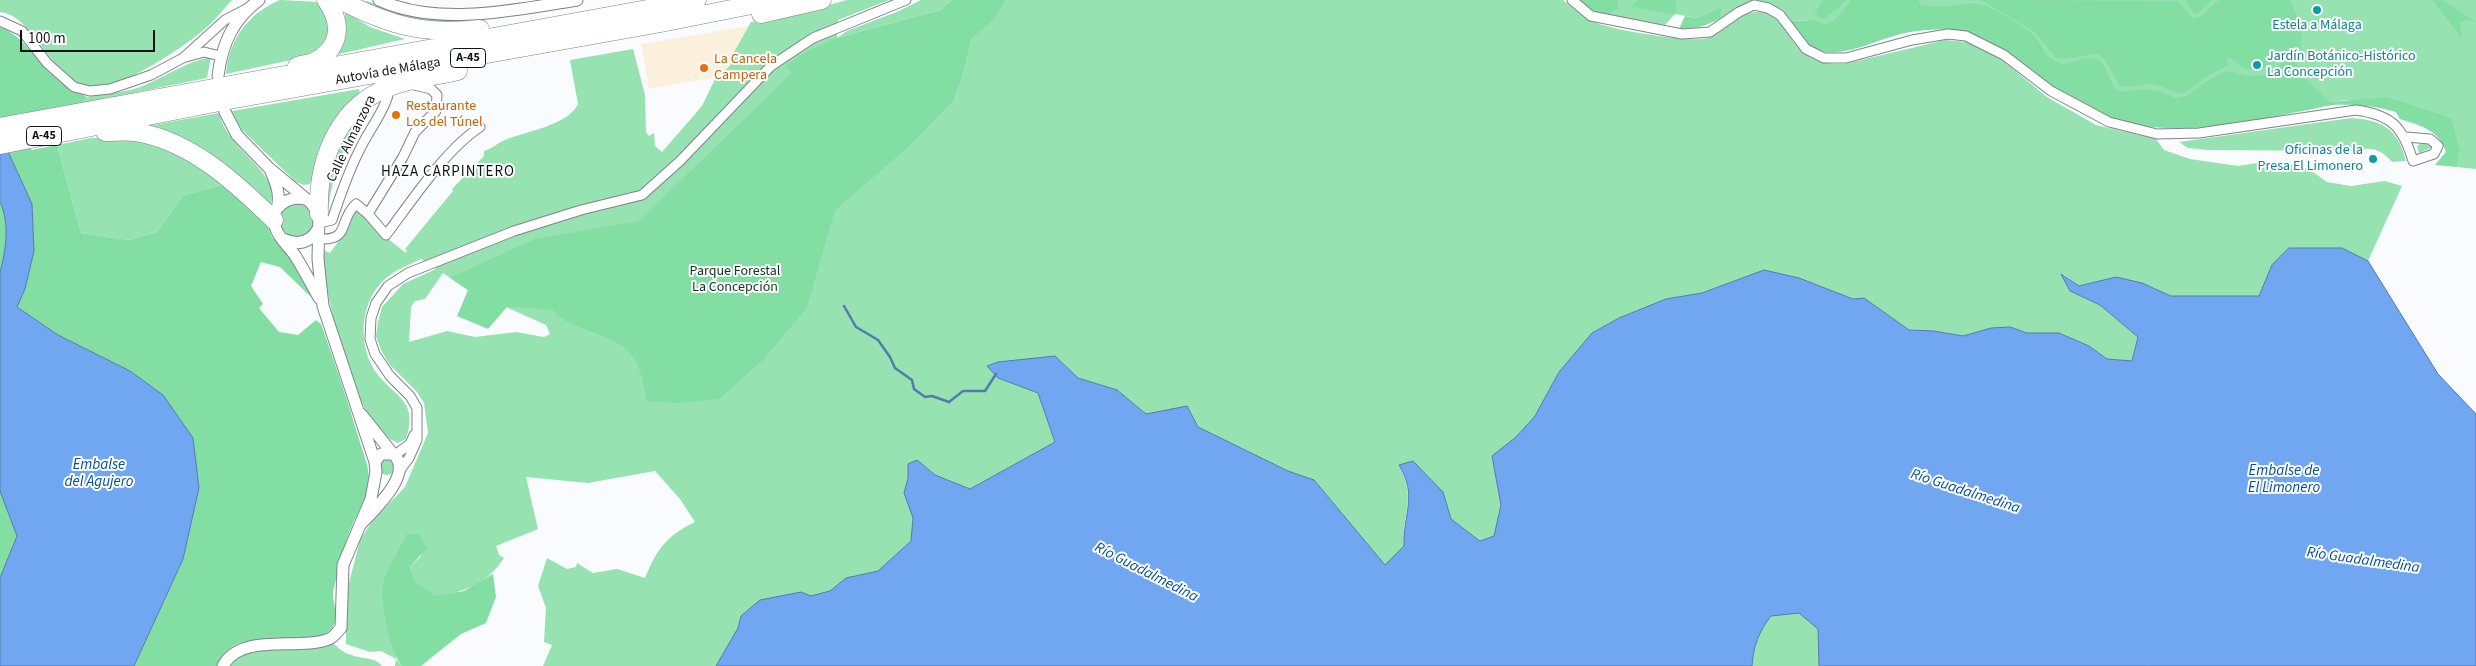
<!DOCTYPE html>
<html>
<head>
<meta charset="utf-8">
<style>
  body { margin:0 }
  #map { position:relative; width:2476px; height:666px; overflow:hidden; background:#fafbff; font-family:"Source Sans 3",sans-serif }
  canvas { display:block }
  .scale { position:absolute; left:20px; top:30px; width:135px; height:22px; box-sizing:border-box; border:2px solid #121316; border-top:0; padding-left:6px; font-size:15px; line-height:18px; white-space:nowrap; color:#121316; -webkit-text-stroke:4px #fff; paint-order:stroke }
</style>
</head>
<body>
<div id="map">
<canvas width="2476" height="666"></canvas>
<div class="scale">100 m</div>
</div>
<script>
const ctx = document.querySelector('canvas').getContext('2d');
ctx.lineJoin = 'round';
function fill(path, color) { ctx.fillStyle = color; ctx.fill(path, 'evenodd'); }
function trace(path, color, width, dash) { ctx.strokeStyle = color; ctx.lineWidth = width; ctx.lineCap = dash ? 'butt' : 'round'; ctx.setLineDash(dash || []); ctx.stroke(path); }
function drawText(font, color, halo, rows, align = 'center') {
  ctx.font = font + ' "Source Sans 3",sans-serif'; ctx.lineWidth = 4; ctx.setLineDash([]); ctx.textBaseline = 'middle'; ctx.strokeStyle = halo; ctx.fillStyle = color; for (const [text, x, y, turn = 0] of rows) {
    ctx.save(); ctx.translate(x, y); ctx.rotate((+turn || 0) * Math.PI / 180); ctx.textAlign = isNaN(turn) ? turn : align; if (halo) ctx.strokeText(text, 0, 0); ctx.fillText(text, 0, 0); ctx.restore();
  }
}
fill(new Path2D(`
  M749,26L734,52L735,60L719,77L649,89L641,44Z`), '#fbf0db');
fill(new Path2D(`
  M0,0H232C222,11 212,24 200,33C176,52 103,103 73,83C50,67 29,14 0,12Z
  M280,0L319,2L332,27L325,45L315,55L226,74C228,40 249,13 280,0Z
  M352,0C373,0 378,6 396,12C422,20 450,20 477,18L476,23H419Z
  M847,0H889L838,20L837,38L847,31L899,11L921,0H952L940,10L836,38L954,100L962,79L972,38L968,0H1563C1573,8 1583,17 1594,22C1612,30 1690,43 1707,38C1728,31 1741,7 1765,13C1796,21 1786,66 1844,64L1945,40L1967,42L2001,59L2047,97L2096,125L2156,139L2164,150L2190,159L2238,166L2263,162L2295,165L2309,169L2327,182L2351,186L2385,181L2402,186L2368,261L2342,248L2272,265L2259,296H2171L2142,283L2116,277L2079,287L2063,274L2070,291L2100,305L2138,337L2132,361L2107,359L2089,346L2059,333H2027L2010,327L1991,328L1963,336L1934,331L1909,330L1864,298L1853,299L1799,278L1764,270L1702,293L1666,299L1619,318L1592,333L1559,372L1535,416L1516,437L1492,456L1501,505L1494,536L1481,541L1451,519L1443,492L1413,461L1399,465C1417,500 1402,511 1404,546L1385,565L1314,480L1288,471L1198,427L1187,407L1146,414L1117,390L1078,378L1055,356L998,378L1038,393L1055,442L970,489L935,475L917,460L904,493L914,518L911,541L878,571L846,578L830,591L741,616L738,628L716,666H543L552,645L544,642L546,608L538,586L547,558L567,569L576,567L577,563L593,573L617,569L645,578C657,549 666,536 695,522L680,499L655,471L588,483L526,477L538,529L496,546L499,555L504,558C486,585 466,591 435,597L415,581L410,567L421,556L407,534L396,659L402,666H395L396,659L381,651L370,652L346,644V595L360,540L373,520L405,487L428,433L424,403L417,392L389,364L381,350L376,336L378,322L382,307L403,284L436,269L421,259C408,265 395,270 384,280C359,303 357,348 378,375C398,399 418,402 406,439L398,443C352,426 324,294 323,250L330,253L345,232L356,210H362L383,235L406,253L407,251L405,249L453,191L452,189L484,156V151C492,149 497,143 505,140C526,131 567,126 578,104L570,60L633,49L645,95L646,132L649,136L654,133L655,146L662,152L702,106L716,77H719L735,60L734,52L751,22L789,16ZM443,273L468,290L546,325L550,334L544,337L516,332L475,337L447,331L409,342L411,307L415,301L425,299Z
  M1592,0H2476V169L2457,167L2460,152H2446C2440,130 2420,125 2400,119L2396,112L2368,103L2346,100L2151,125L1962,13L1852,38L1806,20L1791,21C1768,0 1748,0 1721,18L1722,6L1697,18L1675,14L1665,25L1609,15L1618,9Z
  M345,12L370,27L405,39L335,55L345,33Z
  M211,57L207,78L83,103L87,97C103,94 121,93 137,88C161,80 186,61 211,57Z
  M359,89L360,95C345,112 329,128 319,149C314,160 315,174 310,184L304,185L296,182L241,129L232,111Z
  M368,109C343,149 334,164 328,212L326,213L324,178L349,126Z
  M219,113C226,147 273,169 272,195C272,200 270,205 269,210L142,127Z
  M2351,118C2383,120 2398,129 2406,161L2392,162C2381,149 2370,146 2354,151L2208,150L2188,148L2179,142Z
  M91,138C113,139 139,138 160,145C185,153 206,170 227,184L183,195L157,232L128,240L81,233L57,145Z
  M2423,142L2431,146V148L2419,153L2417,146Z
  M280 220a17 17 0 1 1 34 0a17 17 0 1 1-34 0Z
  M379 467a8 8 0 1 1 16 0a8 8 0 1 1-16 0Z
  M1799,613L1818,628L1819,666H1752C1753,647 1759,631 1771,616Z
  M327,633C343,666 373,652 382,666H217C231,628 281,644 312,638C317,638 322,635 327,633Z`), '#96e2b0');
fill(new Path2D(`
  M952,0H1005L994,19L972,38L962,79L954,100L906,149L835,210L807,307L765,358L719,399L676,403L647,401C638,351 631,346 584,329C570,324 562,320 552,309L507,307L488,329L457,316L468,290L450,278L535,239L639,221L792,73L786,66L806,52L836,38L940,10Z
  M1578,0H1617L1618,9L1609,15C1596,13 1588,9 1578,0Z
  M1638,0H1676V12L1675,14L1631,7Z
  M1824,0H1846L1835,11L1823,19L1814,14Z
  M1851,0H1918L1920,4C1941,12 1963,0 1984,5C1998,12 2026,26 2036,38C2048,53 2040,54 2062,64L2083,59L2094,58L2103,64L2115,89L2121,92L2144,89L2158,91L2176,98L2187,96L2204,83L2226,71C2239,73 2250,78 2263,75C2277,72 2282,56 2298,57L2297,70L2329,102L2387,97L2451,118L2460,152L2457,167L2435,165L2446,152C2440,130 2420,125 2400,119L2396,112C2376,106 2353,104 2332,105C2276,116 2209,133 2152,127C2119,124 2086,108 2058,91C2024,69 1994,33 1951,30C1938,29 1922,30 1910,32C1868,39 1816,80 1791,21L1814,20L1826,25L1837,18Z
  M1981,0L2178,1L2193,19L2200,17L2219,0H2289C2297,14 2305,33 2300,50C2278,50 2270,76 2247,69C2238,67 2235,59 2228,57L2226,63L2229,64L2227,66L2204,78L2190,89L2181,94C2169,91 2159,83 2146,84C2135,85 2130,89 2119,85C2094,33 2096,63 2056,58L2035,32Z
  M2185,0H2212L2198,13L2194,14Z
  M2432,0H2442L2476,22L2466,20L2460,23L2462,38Z
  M1722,6L1721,18C1706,26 1696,29 1679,29L1685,16L1697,18Z
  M0,27C23,36 32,55 48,71C60,82 74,90 87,97L83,103L26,114L31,150L57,145L81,233L128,240L157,232L183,195L227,184L265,220L272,237L287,252L313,296L311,297L280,267L261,262L251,286L263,304L259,308L279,332L298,335L316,320L321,324C334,361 347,398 358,436C362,449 369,466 369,480C368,497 358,511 352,526C343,546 339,568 334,588C329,603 346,620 326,633C295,654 234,620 217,666H134L183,559L199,488L193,439L163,395L130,371L58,335L17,307L25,289L34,251L32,204L0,134Z
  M0,202C10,223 6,250 0,272Z
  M0,491L17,536L0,578Z
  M407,534H418L427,548L410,567L415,581L435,596L464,591L493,574L496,597L486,623L461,634L421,666H402C390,652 378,598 384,580C389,564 400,549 407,534Z`), '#82dea3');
const water = new Path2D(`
  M0,134L32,204L34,251L25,289L17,307L58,335L130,371L163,395L193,438L199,488L183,559L134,666H0V578L17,536L0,491V272C6,250 10,223 0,202Z
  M2289,248H2342L2368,261L2438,374L2476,414V666H1819L1818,629L1799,613L1771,616C1759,631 1753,647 1752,666H716L738,628L741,616L760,600L801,592L811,596L830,591L846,578L878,571L911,541L913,518L904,493L908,478V464L917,460L935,475L970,489L1055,442L1038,393L998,378L987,366L998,362L1055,356L1078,378L1117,390L1146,414L1187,406L1198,427L1288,471L1314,480L1385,565L1404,546C1403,514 1418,496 1399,465L1413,461L1443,492L1451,519L1480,541L1494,536L1501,505L1492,456L1516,437L1535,416L1559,372L1592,333L1619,318L1666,299L1702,293L1764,270L1799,278L1853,299L1864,298L1909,330L1934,331L1963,336L1991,328L2010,327L2027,333H2059L2089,346L2107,359L2132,361L2138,337L2100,305L2070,291L2061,274L2079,286L2116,277L2142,283L2171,296H2259L2272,265Z`);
fill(water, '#71a6f1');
trace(water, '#547aaf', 1);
trace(new Path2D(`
  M844,306L856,327L878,340L890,357L895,368L912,380L914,389L925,397L932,396L949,402L963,391H985L996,374`), '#547aaf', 2.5);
const minor = new Path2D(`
  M1572,0L1591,16L1682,34L1710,32L1739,12L1754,5L1768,8L1780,15L1806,49L1824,58H1846L1912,40L1948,34L1966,36L2004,55L2051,91L2109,122L2157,134L2199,133L2356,110C2392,115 2403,127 2413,161L2434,154L2438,146L2430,139L2406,137
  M0,21L22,31L47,63L74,87L90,91L110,89L151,75L183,58L225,20L246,9
  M186,57L204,52L220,56
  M368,214L403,157L415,132L436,111L437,95L431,89L414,85L412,83
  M319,223L332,220C340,196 348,172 360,149C370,128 386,110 390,87
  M319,239C351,241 338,220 356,204L368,214L386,235C411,202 445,150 480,127
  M395,455L410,444L414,435
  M400,470L409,458L417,440V408L410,396L390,376L375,354L370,339L371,318L376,303L388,286L408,273L514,231L581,210L642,195L680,161L771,66L813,38L906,0`);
const tertiary = new Path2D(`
  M379,0C438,27 516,10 577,0
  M218,76C222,44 233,19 259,0
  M225,112L237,135L269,168L311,203L319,214L318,259L323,306L375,462
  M270,169C276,183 281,194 277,209
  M306,199C287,195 267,209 276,229C279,238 288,246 294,254C303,268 311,283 319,298
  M283,239C298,246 310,243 318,229
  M361,414L393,454
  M223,666C240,632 299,651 329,639C334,637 337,632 341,628L343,565L371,499L376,472L375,462L381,454H393C415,472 375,509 361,524`);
const motorway = new Path2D(`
  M340,0C390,26 424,35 480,29
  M761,14L822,0
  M297,66C302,64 308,64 313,62C341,49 343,23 326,0
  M0,127L697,0
  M105,132C115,132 126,131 136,132C191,141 235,182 274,220
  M0,145L235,99L661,23L777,0
  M319,214C317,166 334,114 380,91C404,79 433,77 458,71`);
trace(minor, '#80828b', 11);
trace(tertiary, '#80828b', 13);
trace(motorway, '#80828b', 19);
trace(minor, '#fff', 9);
trace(tertiary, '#fff', 11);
trace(motorway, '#fff', 18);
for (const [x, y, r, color] of [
  [2317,10,5,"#0f9aa8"],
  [2257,65,5,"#0f9aa8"],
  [704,68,5,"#e8710a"],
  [396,115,5,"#e8710a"],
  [2373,159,5,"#0f9aa8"]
]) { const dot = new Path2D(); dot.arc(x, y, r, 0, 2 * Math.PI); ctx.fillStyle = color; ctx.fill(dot); trace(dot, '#fff', 2); }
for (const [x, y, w] of [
  [468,58,35],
  [44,136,35]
]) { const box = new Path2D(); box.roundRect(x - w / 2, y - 9.5, w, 19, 4); ctx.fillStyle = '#fff'; ctx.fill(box); trace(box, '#121316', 1); }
drawText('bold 12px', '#121316', null, [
  ["A-45",468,58],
  ["A-45",44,136]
]);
drawText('14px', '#0d838f', '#fff', [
  ["Estela a Málaga",2317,26],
  ["Jardín Botánico-Histórico",2267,57,"left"],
  ["La Concepción",2267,73,"left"],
  ["Oficinas de la",2363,151,"right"],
  ["Presa El Limonero",2363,167,"right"]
]);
drawText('14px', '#c56008', '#fff', [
  ["La Cancela",714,60],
  ["Campera",714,76],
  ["Restaurante",406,107],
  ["Los del Túnel",406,123]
], 'left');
drawText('14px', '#121316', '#fff', [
  ["Autovía de Málaga",388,72,-10],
  ["Calle Almanzora",352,139,-64]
]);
drawText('14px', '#0e361f', '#fff', [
  ["Parque Forestal",735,272],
  ["La Concepción",735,288]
]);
ctx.letterSpacing = '1px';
drawText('15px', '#121316', '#fff', [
  ["HAZA CARPINTERO",448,173]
]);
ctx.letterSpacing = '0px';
drawText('italic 15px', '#004da3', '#fff', [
  ["Embalse",99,466],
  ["del Agujero",99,483],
  ["Embalse de",2284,472],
  ["El Limonero",2284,489],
  ["Río Guadalmedina",1965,492,18],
  ["Río Guadalmedina",2363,561,8],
  ["Río Guadalmedina",1146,573,27]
]);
</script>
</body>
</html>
